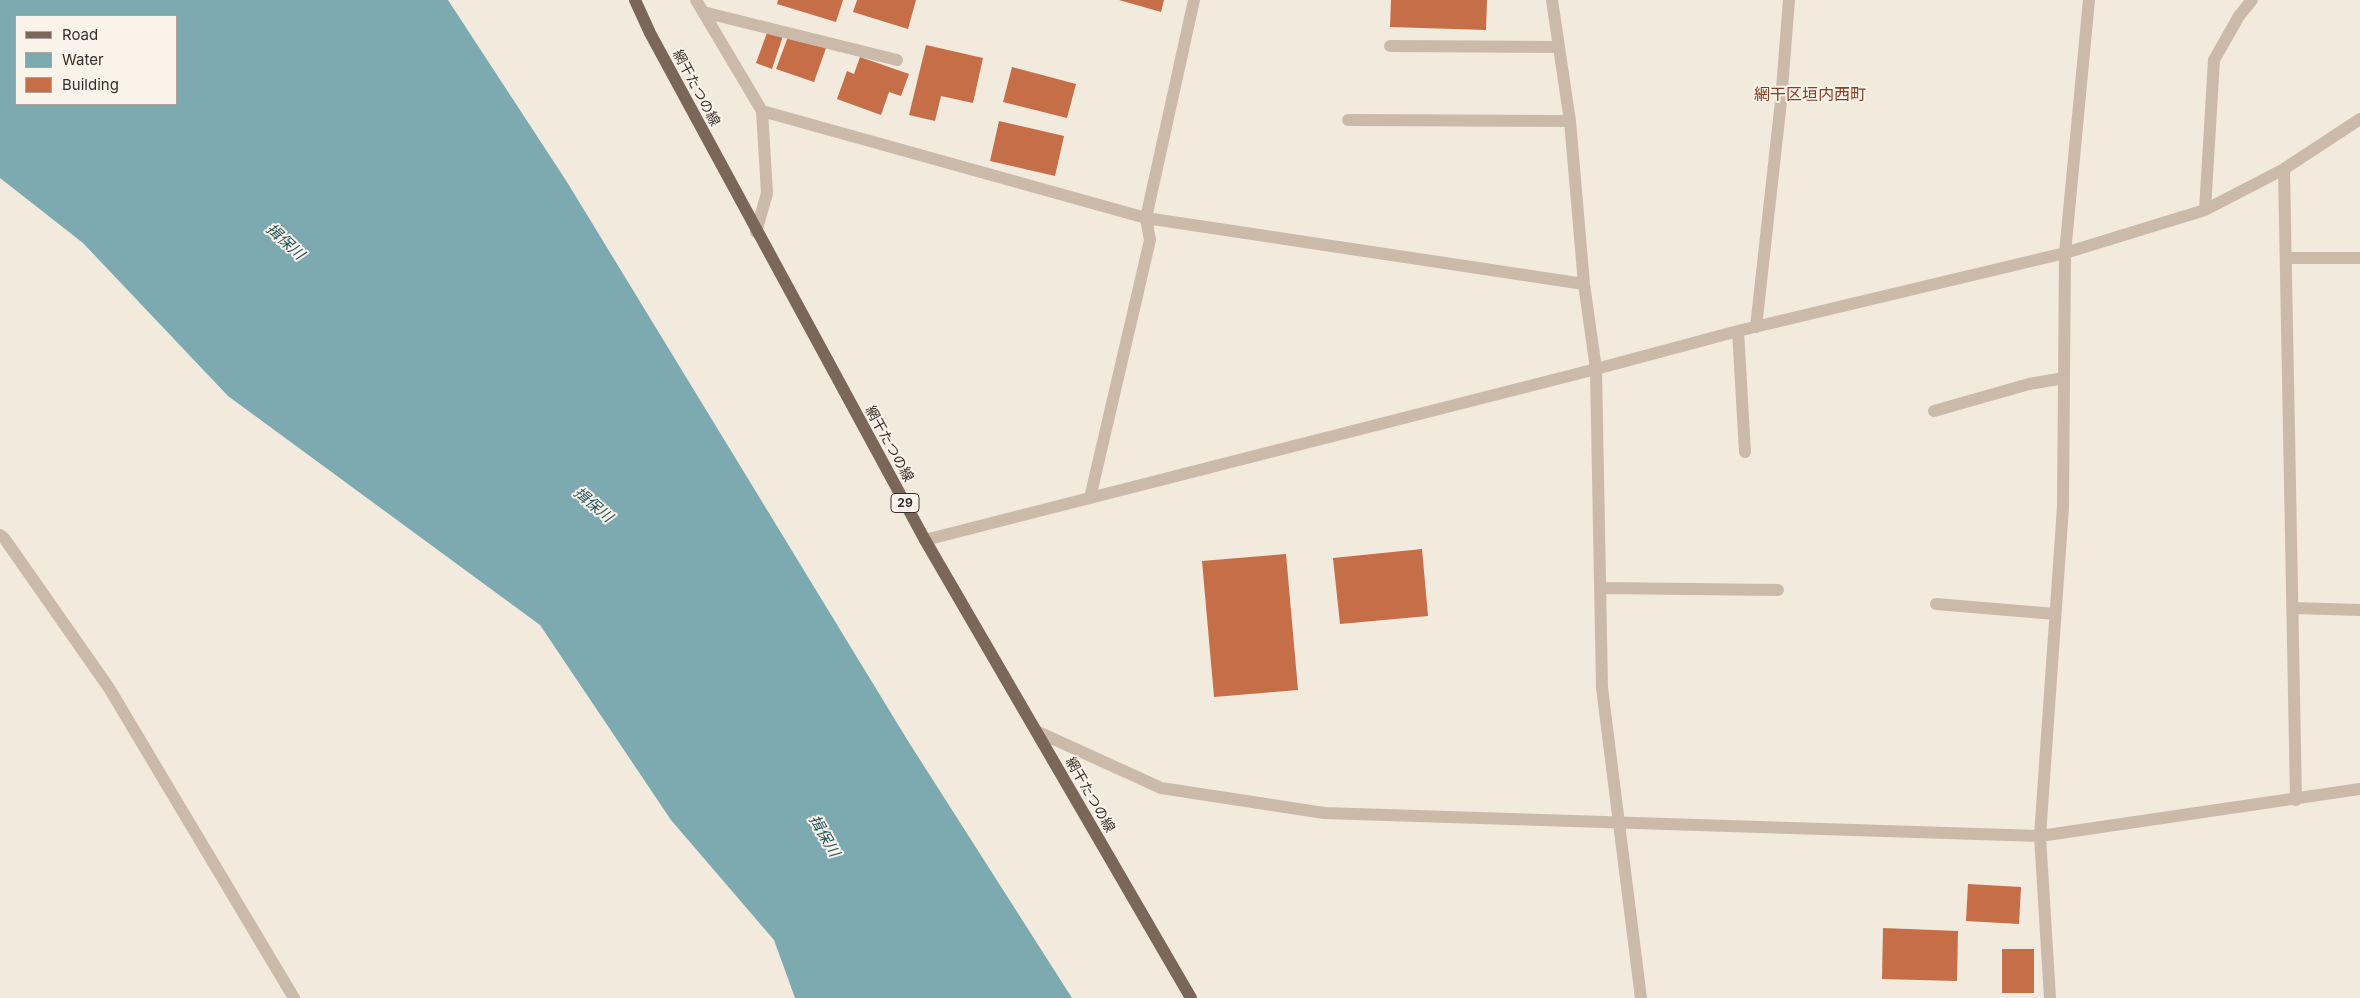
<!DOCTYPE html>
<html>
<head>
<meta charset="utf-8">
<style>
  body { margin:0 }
  #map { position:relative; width:2360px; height:998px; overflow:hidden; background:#f2eadd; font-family:Inter,sans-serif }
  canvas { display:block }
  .legend { position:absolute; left:15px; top:15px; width:162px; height:90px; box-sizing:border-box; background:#faf3ea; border:1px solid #aca49d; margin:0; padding:6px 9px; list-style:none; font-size:15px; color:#382e29 }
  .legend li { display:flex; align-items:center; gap:10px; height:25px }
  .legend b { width:25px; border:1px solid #aca49d }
</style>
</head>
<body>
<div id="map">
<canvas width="2360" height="998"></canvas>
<ul class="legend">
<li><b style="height:6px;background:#7a675a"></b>Road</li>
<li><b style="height:14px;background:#7caab0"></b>Water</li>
<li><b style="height:14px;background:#c66e48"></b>Building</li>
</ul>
</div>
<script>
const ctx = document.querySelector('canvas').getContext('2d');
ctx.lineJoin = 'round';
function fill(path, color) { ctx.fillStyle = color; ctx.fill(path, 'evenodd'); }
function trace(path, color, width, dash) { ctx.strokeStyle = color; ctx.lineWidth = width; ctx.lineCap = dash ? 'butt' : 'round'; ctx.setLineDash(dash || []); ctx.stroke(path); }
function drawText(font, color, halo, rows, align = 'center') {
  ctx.font = font + ' Inter,"Noto Sans JP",sans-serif'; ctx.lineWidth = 4; ctx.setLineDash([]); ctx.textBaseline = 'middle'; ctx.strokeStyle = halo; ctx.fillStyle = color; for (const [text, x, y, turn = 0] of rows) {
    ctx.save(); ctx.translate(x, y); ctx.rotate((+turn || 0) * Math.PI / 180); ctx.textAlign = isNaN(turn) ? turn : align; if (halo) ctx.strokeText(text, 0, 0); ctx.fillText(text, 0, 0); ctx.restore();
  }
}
fill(new Path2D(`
  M0,0H448L567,182L908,741L1072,998H795L774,940L671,820L540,625L228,396L83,243L0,178ZM16,16H176V104H16Z`), '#7caab0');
fill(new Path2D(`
  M778,0H843L836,22L777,4Z
  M857,0H916L908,29L853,12Z
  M1119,0H1164L1161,12Z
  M1391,0H1487L1486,30L1390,27Z
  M768,30L783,36L772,69L756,63Z
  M789,34L826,48L814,82L776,69Z
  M926,45L983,58L973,103L941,96L935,121L909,115Z
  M860,57L909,74L901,96L889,92L881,115L837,99L847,71L854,74Z
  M1012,67L1076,84L1067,118L1003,102Z
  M999,121L1064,136L1055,176L990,161Z
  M1422,549L1428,616L1340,624L1333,558Z
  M1286,554L1298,690L1214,697L1202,561Z
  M1968,884L2021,887L2019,924L1966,921Z
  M1883,928L1958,931L1957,981L1882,979Z
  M2002,949H2034V993H2002Z`), '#c66e48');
trace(new Path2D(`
  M696,0L762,111L767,193L756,232
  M1552,0L1570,121L1584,284L1596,369L1602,688L1641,998
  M703,12L897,60
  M1390,46L1559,47
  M762,111L1146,218L1584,284
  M1348,120L1570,121
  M2284,169L2296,800
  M2205,210L2214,60L2239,16L2252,0
  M2286,258H2360
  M1756,327L1781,101L1789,0
  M1738,331L1745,452
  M1934,411L2029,384L2064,378
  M1090,498L1150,240L1146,218L1194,0
  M0,535L4,538L109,688L294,998
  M925,540L1596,369L1738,331L2065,253L2205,210L2284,169L2360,119
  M1601,588L1778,590
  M1936,604L2055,614
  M2293,608L2360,610
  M1036,731L1161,788L1324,813L2040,836L2360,789
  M2050,998L2040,836L2063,507L2065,253L2089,0`), '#cbbaa9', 12);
trace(new Path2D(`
  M635,0L650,33L925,540L1191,998`), '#7a675a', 12);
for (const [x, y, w] of [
  [905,503,28]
]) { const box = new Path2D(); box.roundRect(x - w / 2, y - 9.5, w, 19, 4); ctx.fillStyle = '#faf3ea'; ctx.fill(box); trace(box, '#382e29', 1); }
drawText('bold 12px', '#382e29', null, [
  ["29",905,503]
]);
drawText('14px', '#382e29', '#faf3ea', [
  ["網干たつの線",696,88,62],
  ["網干たつの線",889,444,61],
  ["網干たつの線",1090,795,60]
]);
drawText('italic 15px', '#1e5259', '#faf3ea', [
  ["揖保川",285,242,42],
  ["揖保川",593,505,40],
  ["揖保川",824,836,60]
]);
drawText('16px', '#874022', '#faf3ea', [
  ["網干区垣内西町",1810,95]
]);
</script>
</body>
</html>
